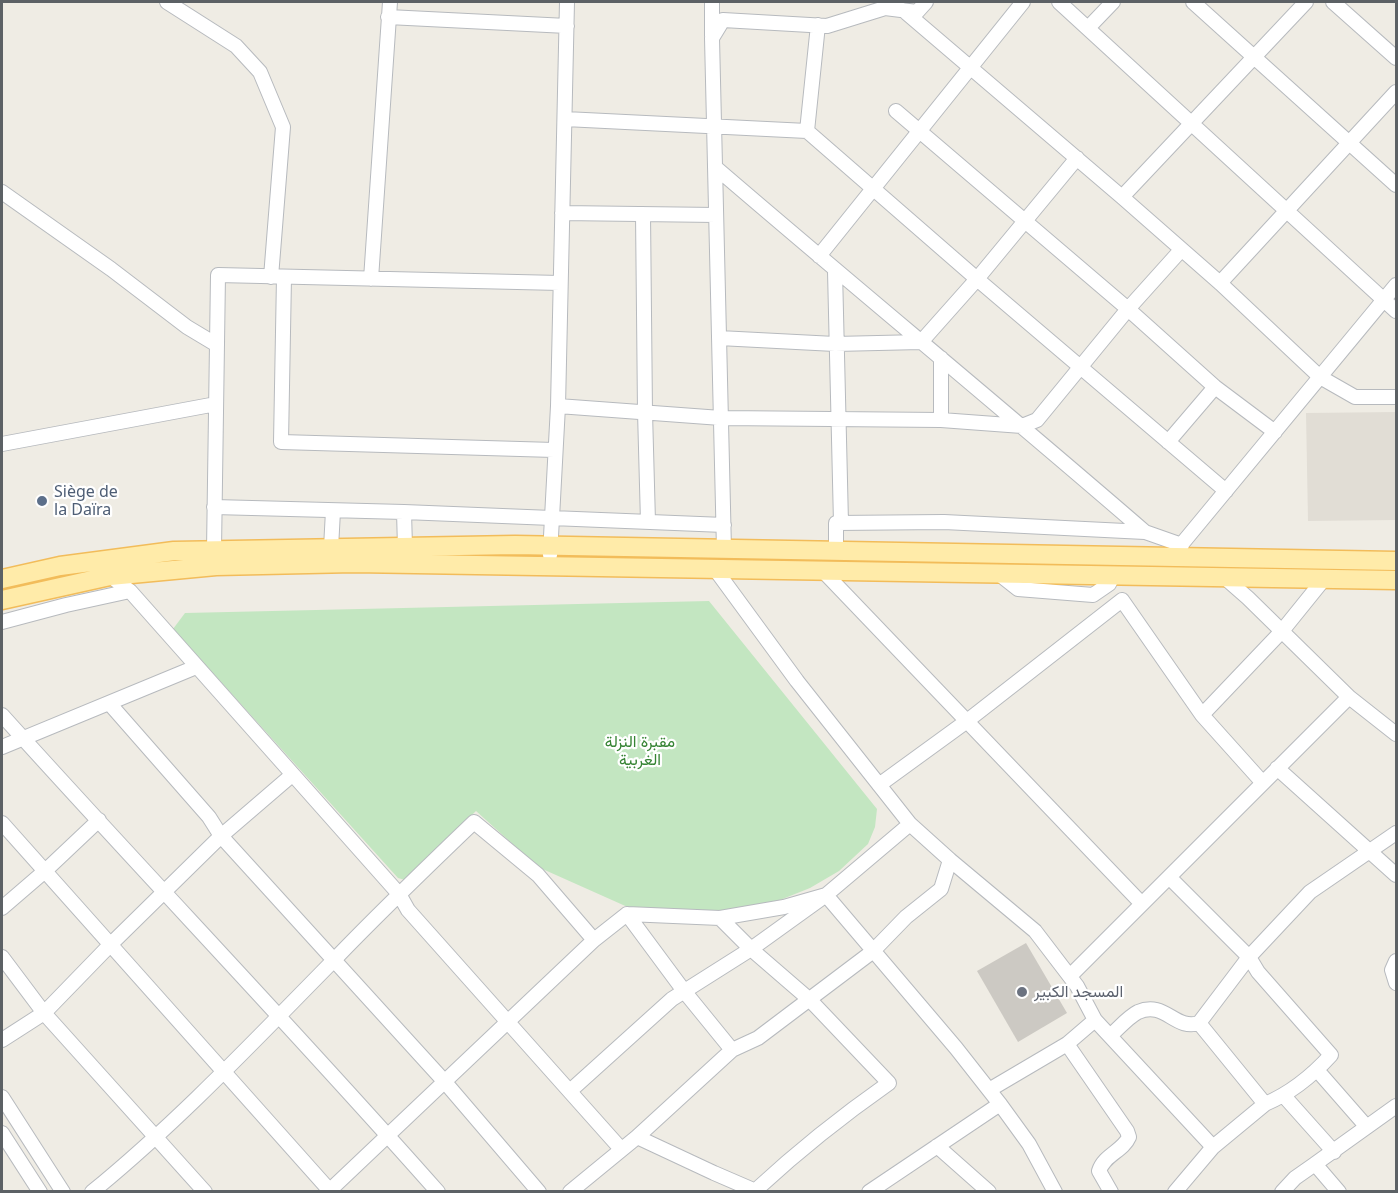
<!DOCTYPE html>
<html>
<head>
<meta charset="utf-8">
<style>
  body { margin:0 }
  #map { position:relative; width:1398px; height:1193px; overflow:hidden; background:#efece4; font-family:"Noto Sans",sans-serif }
  canvas { display:block }
  .frame { position:absolute; inset:0; border:3px solid #5c6165; pointer-events:none }
</style>
</head>
<body>
<div id="map">
<canvas width="1398" height="1193"></canvas>
<div class="frame"></div>
</div>
<script>
const ctx = document.querySelector('canvas').getContext('2d');
ctx.lineJoin = 'round';
function fill(path, color) { ctx.fillStyle = color; ctx.fill(path, 'evenodd'); }
function trace(path, color, width, dash) { ctx.strokeStyle = color; ctx.lineWidth = width; ctx.lineCap = dash ? 'butt' : 'round'; ctx.setLineDash(dash || []); ctx.stroke(path); }
function drawText(font, color, halo, rows, align = 'center') {
  ctx.font = font + ' "Noto Sans",Vazirmatn,sans-serif'; ctx.lineWidth = 4.5; ctx.setLineDash([]); ctx.textBaseline = 'middle'; ctx.strokeStyle = halo; ctx.fillStyle = color; for (const [text, x, y, turn = 0] of rows) {
    ctx.save(); ctx.translate(x, y); ctx.rotate((+turn || 0) * Math.PI / 180); ctx.textAlign = isNaN(turn) ? turn : align; if (halo) ctx.strokeText(text, 0, 0); ctx.fillText(text, 0, 0); ctx.restore();
  }
}
fill(new Path2D(`
  M1396,412V520L1308,521L1306,413Z`), '#e1ddd5');
fill(new Path2D(`
  M709,601L877,809L875,827L868,844L839,871L810,888L775,902L725,911L641,913L538,867L476,811L405,880L398,878L173,629L185,613Z`), '#c3e6c1');
fill(new Path2D(`
  M1026,943L1067,1013L1018,1042L977,971Z`), '#ccc9c3');
const minor = new Path2D(`
  M167,2L236,46L260,72L283,127L271,277
  M1059,2L1396,311
  M1193,2L1396,185
  M1333,2L1396,58
  M903,10L1122,197L1220,283L1320,377L1355,397H1396
  M388,17L567,26
  M1088,28L1113,2
  M712,36V2
  M896,111L1128,309L1215,387L1275,432
  M565,119L807,131L977,279L1226,491
  M807,131L818,25
  M715,167C858,290 1003,409 1145,532
  M2,192L111,269L187,327L217,345
  M1122,197L1306,2
  M562,213L716,215
  M643,214L645,412L648,522
  M819,256L1023,2
  M835,271L841,523
  M284,277L281,442L554,450
  M371,279L390,2
  M1220,283L1396,92
  M719,338L835,344L921,342L977,279L1077,158
  M941,358V420
  M558,406L721,418L941,420L1022,426L1037,420L1128,309L1181,250
  M1168,442L1215,387
  M2,444L216,404
  M214,507L404,512L724,525
  M404,512L405,547
  M331,548L333,511
  M214,550L218,275L560,283
  M724,550L712,38L723,20L827,26L885,8L917,12L926,2
  M1176,551L1396,285
  M836,552V523L944,522L1145,532L1182,545
  M550,555L558,406L567,2
  M715,569L797,681L910,824L950,860L1035,931L1077,986L1095,1020L1067,1044L989,1090
  M823,571L1142,904
  M999,574L1018,589L1093,595L1109,584L1113,576
  M110,576L130,591L399,894L408,910L621,1149
  M1224,577L1248,598L1349,697L1396,734
  M2,622L66,605L130,591
  M109,703L209,817L221,836L444,1081L539,1192
  M2,715C146,875 295,1030 438,1192
  M1202,715L1282,631L1324,579
  M2,747L196,667
  M1277,768L1396,875
  M879,785L967,721L1122,600L1202,715L1263,783
  M2,823L331,1192
  M1169,877L1249,957L1258,972L1331,1055C1312,1076 1291,1093 1265,1104
  M2,908L45,871L99,820
  M627,914L684,991L732,1050
  M720,918L751,949L810,1000L889,1083C842,1116 798,1151 756,1190
  M2,957L44,1013L205,1192
  M1396,961L1392,970L1396,983
  M1070,976L1349,697
  M1095,1020L1213,1147L1265,1104L1199,1023
  M1110,1036C1118,1029 1128,1017 1138,1012C1165,1000 1175,1031 1199,1023L1249,957L1310,892L1396,833
  M2,1040L44,1013L110,945L221,836L292,775
  M1067,1044L1127,1131L1129,1137C1123,1151 1104,1155 1099,1171L1111,1192
  M1317,1070L1366,1126
  M570,1091L672,999L751,949L826,895L910,824
  M1284,1096L1334,1152
  M2,1097L63,1192
  M2,1133L40,1192
  M637,1137L714,1173L758,1192
  M937,1146L989,1192
  M92,1192C179,1121 256,1039 335,959C380,912 427,867 474,822L538,875L594,940
  M328,1192L594,940L627,914L720,918L784,907L826,895L956,1048L1000,1104L1029,1144L1055,1192
  M570,1192L637,1137L732,1050L758,1038L872,952L906,917L941,889L950,860
  M869,1192L1000,1104
  M1175,1192L1213,1147
  M1282,1192L1295,1178L1315,1164
  M1339,1192L1315,1164L1396,1106`);
const major = new Path2D(`
  M2,579L60,566L174,551L515,545L1396,561
  M2,600L110,576L216,566L354,563L1396,580`);
trace(minor, '#b7babe', 16);
trace(major, '#f2bc5a', 21);
trace(minor, '#fff', 14);
trace(major, '#ffeba9', 18);
for (const [x, y, r, color] of [
  [42,501,6,"#5c6f8a"],
  [1022,992,6,"#6b7280"]
]) { const dot = new Path2D(); dot.arc(x, y, r, 0, 2 * Math.PI); ctx.fillStyle = color; ctx.fill(dot); trace(dot, '#fff', 2); }
drawText('16px', '#4e5e75', '#fff', [
  ["Siège de",54,492],
  ["la Daïra",54,510]
], 'left');
drawText('16px', '#368434', '#fff', [
  ["مقبرة النزلة",640,742],
  ["الغربية",640,760]
]);
drawText('16px', '#5b616d', '#fff', [
  ["المسجد الكبير",1034,992]
], 'left');
</script>
</body>
</html>
